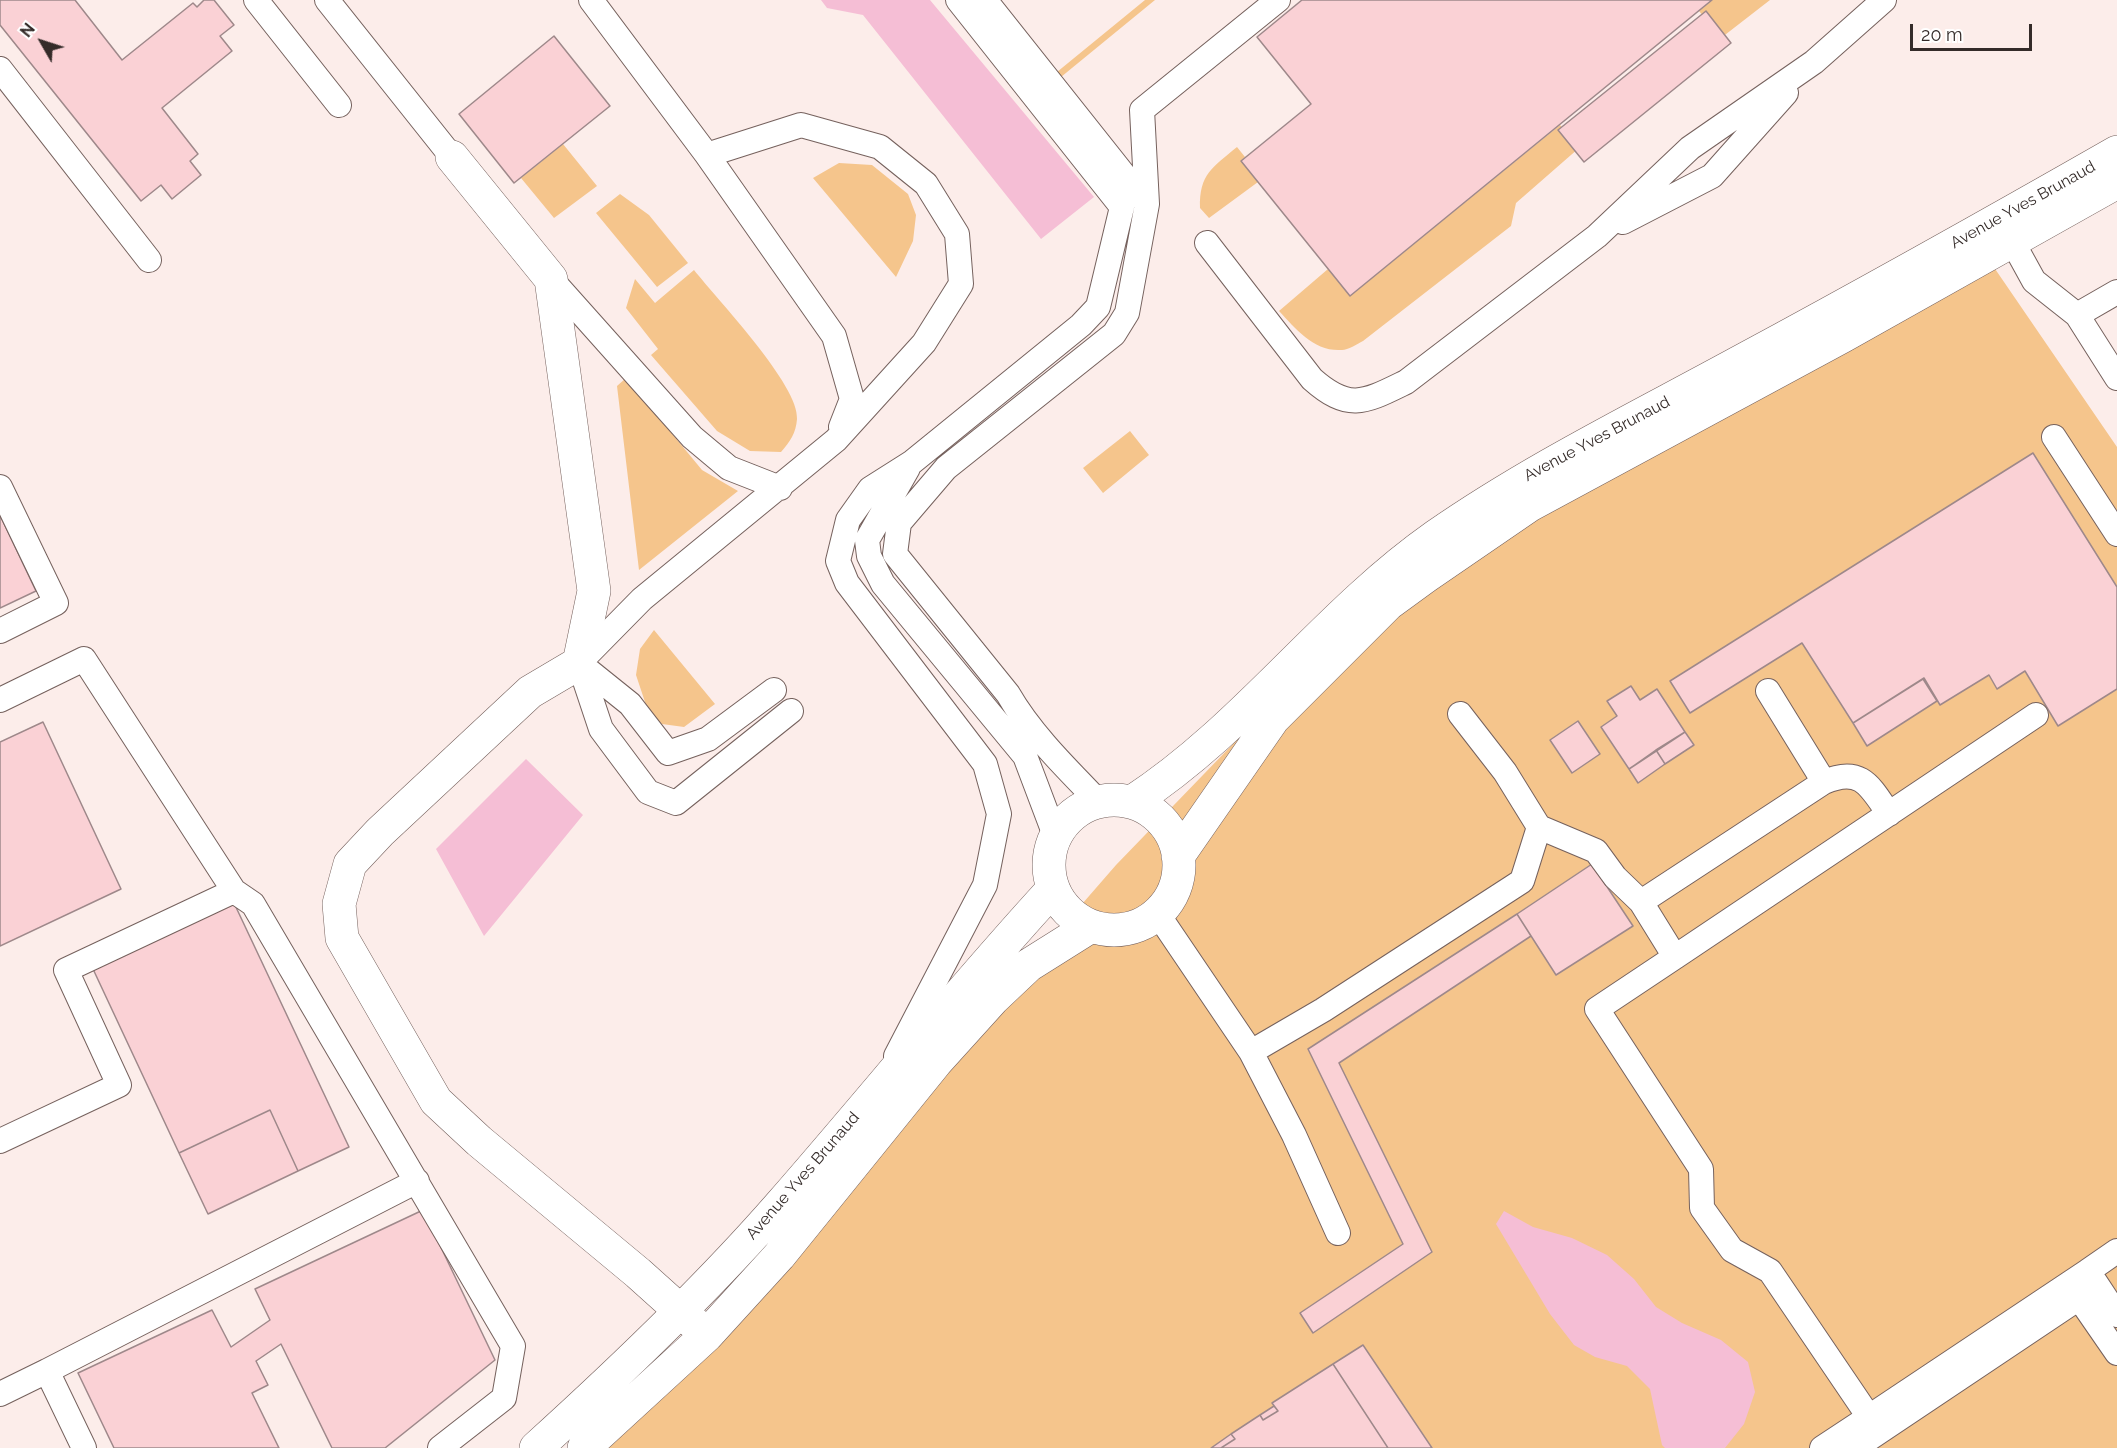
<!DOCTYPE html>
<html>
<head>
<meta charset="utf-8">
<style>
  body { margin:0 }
  #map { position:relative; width:2117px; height:1448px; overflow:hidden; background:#fcedea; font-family:Raleway,sans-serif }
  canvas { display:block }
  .north { position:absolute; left:12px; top:12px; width:60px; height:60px; -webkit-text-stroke:4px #fff; paint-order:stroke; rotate:309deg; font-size:16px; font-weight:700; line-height:24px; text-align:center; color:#342b29 }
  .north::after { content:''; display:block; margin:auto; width:21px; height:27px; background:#342b29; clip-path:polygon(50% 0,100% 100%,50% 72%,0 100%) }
  .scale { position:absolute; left:1910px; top:24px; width:122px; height:27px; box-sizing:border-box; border:3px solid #342b29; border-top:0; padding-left:8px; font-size:18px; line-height:21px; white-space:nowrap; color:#342b29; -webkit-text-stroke:4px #fff; paint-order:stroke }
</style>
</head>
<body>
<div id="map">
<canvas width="2117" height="1448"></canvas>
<div class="north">N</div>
<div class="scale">20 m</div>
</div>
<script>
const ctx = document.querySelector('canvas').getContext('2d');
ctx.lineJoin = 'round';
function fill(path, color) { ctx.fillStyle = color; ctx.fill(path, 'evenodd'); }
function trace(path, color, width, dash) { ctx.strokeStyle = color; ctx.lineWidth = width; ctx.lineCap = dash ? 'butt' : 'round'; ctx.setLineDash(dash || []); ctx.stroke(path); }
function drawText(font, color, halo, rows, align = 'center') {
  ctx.font = font + ' Raleway,sans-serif'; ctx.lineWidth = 5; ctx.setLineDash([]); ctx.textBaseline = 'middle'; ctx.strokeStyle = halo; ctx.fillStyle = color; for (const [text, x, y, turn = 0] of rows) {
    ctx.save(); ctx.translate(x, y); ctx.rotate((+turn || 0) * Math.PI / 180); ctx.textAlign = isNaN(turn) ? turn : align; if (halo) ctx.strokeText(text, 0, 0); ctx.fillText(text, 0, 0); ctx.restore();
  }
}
fill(new Path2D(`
  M1145,0H1155L1061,77L1057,72Z
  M1712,0H1770L1721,38L1699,11Z
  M1560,125L1579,148L1516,203L1511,226L1363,341C1357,344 1348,350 1342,350C1314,352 1296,329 1279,311L1328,269L1350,296Z
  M563,144L597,186L554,218L521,178Z
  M1237,147L1245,157L1241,161L1258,182L1209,218L1200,208C1199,174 1213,167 1237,147Z
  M839,163L872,165L908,194L916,215L913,241L896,277L813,178Z
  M620,194L649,215L688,263L657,287L596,213Z
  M1978,244L2117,447V1448H584L1029,965L1116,865L1375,597Z
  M694,270C717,299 800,386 797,419C796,433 790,442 781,452L750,451L717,431L651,355L658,349L626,308L635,279L655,303Z
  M626,378L702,470L738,491L639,570L617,386Z
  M1130,431L1149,455L1103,493L1083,468Z
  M654,630L715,704L684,727L662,724L649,714L636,675L640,649Z`), '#f5c58c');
fill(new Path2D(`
  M821,0H930L1094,197L1041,239L863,15L827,8Z
  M526,759L583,815L484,936L436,849Z
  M1504,1211L1533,1227L1572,1238L1607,1255L1634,1279L1656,1307L1682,1323L1721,1340L1748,1362L1755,1392L1744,1424L1725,1448H1665L1662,1445L1650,1389L1627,1366L1595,1357L1574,1345L1550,1314L1496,1224Z`), '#f5bed5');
const building = new Path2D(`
  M0,0H75L122,60L193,3L197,7L204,0H214L234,25L220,36L232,51L162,108L198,154L190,161L201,175L172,199L161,185L141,201L0,25Z
  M1302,0H1712L1350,296L1241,161L1311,104L1257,37Z
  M1706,11L1731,43L1584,162L1558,130Z
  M554,36L610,106L514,183L459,114Z
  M2033,453L2117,587V689L2058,726L2025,671L1997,689L1989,675L1940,705L1924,678L1853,723L1802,643L1690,713L1670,681Z
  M0,515L36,591L0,608Z
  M1923,679L1937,701L1867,746L1853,723Z
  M1631,686L1640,700L1657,689L1685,732L1629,769L1601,727L1617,716L1607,701Z
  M1578,721L1600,754L1572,773L1550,740Z
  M43,722L121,889L0,946V742Z
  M1685,732L1694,745L1665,764L1656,750Z
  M1656,750L1665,764L1638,783L1629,769Z
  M1592,864L1633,926L1556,975L1517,914Z
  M234,903L349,1147L298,1171L270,1110L179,1153L93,969Z
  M1517,914L1531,936L1339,1063L1432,1252L1313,1333L1300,1313L1403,1244L1308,1049Z
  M270,1110L298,1171L208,1214L179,1153Z
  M423,1210L495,1360L385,1448H332L281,1344L256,1361L268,1385L252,1393L279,1448H114L78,1373L212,1310L231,1347L270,1320L255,1289Z
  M1363,1345L1432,1448H1388L1333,1364Z
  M1333,1364L1388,1448H1221L1235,1439L1231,1434L1260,1415L1263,1420L1278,1411L1272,1403Z
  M1274,1406L1278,1411L1263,1420L1260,1415Z
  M1231,1434L1235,1439L1221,1448H1211Z`);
fill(building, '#fad1d5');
trace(building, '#9e888a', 1.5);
const lane = new Path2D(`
  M256,0L339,105
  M327,0L452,157
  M591,0L707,155L834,336L852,399L841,427
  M985,0L1147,204L1127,313L1114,334L946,468L899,523L895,554L1008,694C1031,734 1067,769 1099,802
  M0,69L149,260
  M1147,204L1142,110L1278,0
  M1623,222L1712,176L1786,93
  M2012,241L2034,281L2077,315
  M1207,243L1312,379C1349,412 1365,402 1406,382L1597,236L1690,148L1814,62L1884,0
  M551,279L692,437L729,468L780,488
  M2117,292L2077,315L2117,378
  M2054,437L2117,534
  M908,468L867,540L869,556L883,584L1025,756L1056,838
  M0,487L56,603L0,631
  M579,663L642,599L836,440L924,343L961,284L957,234L926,184L880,147L801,125L707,155
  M579,663L601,729L648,792L676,803L791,711
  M579,663L630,704L668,753L708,739L774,690
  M1768,691L1824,782
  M0,700L84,659L234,891L66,970L119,1085L0,1141
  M1889,814C1870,786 1861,766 1824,782L1641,902L1675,957L2036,715
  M1539,827L1596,851L1615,877L1641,902
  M234,891L253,904L513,1346L504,1398L440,1448
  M1157,913L1251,1052L1294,1135L1338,1233
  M1675,957L1597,1009L1701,1169L1702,1208L1732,1250L1770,1271L1869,1417L2088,1271
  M1251,1052L1323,1010L1522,881L1539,827L1505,772L1460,714
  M896,1056L985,885L999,814L985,764L847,583L838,561L848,520L870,489L911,463L1081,325L1098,307L1122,207L958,0
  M2117,1251L2088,1271L2117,1315
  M0,1394L47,1371
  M84,1448L47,1371L417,1181
  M1822,1448L1869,1417
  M1855,1448L2079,1298L2117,1353`);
const street = new Path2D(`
  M452,157L551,279L594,591L579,663L530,692L380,832L350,864L339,904L342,938L436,1101L479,1141L638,1273L707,1335
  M1049 865a65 65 0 1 1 130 0a65 65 0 1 1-130 0Z
  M1132,802C1246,728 1325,614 1436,536C1531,470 1635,419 1736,364C1864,295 1991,224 2117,152
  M1178,856L1273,719L1388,604L1425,577L1530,505L1843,336L2117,182
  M536,1448C621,1371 705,1291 780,1205C872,1100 959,991 1053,889
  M584,1448L707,1335L779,1256L936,1062L993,999L1029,965L1091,926`);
trace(lane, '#75615d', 26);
trace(street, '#75615d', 34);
trace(lane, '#fff', 24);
trace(street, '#fff', 33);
drawText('16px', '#342b29', '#fff', [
  ["Avenue Yves Brunaud",2023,205,-29],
  ["Avenue Yves Brunaud",1597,439,-28],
  ["Avenue Yves Brunaud",803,1176,-49]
]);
</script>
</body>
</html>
